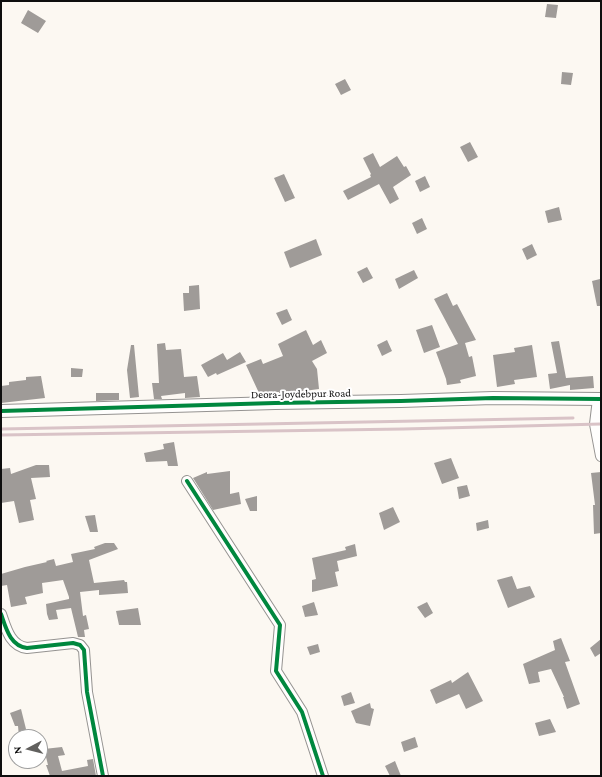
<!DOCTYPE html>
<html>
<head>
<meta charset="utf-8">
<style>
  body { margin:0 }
  #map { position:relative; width:602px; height:777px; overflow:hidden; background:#fcf8f2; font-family:"Crimson Pro",serif }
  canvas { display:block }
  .frame { position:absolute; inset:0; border:2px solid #0e0e0e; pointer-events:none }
  .north { position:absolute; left:8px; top:729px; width:40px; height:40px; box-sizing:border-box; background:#fff; border:1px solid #9f9f9f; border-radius:50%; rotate:263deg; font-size:11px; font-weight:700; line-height:16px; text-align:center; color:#0e0e0e }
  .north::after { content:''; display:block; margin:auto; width:14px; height:18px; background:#61605e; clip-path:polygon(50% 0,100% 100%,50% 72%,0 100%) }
</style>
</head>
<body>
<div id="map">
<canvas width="602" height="777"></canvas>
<div class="frame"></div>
<div class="north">N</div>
</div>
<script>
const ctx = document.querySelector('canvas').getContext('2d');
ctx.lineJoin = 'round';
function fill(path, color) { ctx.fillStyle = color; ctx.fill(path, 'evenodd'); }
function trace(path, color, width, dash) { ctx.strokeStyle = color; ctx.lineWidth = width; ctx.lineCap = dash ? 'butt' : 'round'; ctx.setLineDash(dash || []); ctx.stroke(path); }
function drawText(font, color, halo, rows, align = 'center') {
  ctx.font = font + ' "Crimson Pro",serif'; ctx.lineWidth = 4; ctx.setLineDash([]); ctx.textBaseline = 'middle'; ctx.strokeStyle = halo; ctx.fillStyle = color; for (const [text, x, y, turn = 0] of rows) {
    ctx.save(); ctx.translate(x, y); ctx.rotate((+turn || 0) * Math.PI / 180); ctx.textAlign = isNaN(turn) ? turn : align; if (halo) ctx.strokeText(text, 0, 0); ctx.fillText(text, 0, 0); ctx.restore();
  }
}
fill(new Path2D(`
  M547,4L558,5L556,18L545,17Z
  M28,10L46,21L38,33L21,23Z
  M562,72L573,73L571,85L561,84Z
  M345,79L351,90L341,95L335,84Z
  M470,142L478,157L468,162L460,147Z
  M373,153L380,167L397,156L404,167L406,166L411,175L393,187L399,199L390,204L379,184L348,200L343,191L371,177L370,175L371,174L363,158Z
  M284,174L295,198L285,202L274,178Z
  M425,176L430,187L420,192L415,181Z
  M559,207L562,220L548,223L545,211Z
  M422,218L427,229L417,234L412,223Z
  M316,239L322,255L290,268L284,252Z
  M532,244L537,255L527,260L522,249Z
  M367,267L373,278L363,283L357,272Z
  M414,270L418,278L399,289L395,279Z
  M600,279L601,306H597L592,281Z
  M199,285L200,309L184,311L183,293H189V286Z
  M447,293L453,306L457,304L476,340L465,343L469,357L472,356L476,376L460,380L461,383L447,385L446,379L436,352L458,344L434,299Z
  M287,309L292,320L282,325L276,313Z
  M432,325L440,347L424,353L416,330Z
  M306,330L313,345L321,340L327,353L312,361L317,369L319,389L304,391L299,393V391L279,394V392L259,393L246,365L261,359L263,364L283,356L278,344Z
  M387,340L392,351L382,356L377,345Z
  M559,341L566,378L593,376L594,388L570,390V385L550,389L548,374L557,373L551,342Z
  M165,343L166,350L181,349L184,377L197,376L200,397L185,398V393L161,396L162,399H154L152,383H159L157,344Z
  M131,345H134L139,397L130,398L127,370Z
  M532,345L537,377L514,380L515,384L497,387L493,355L515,352L514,348Z
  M240,352L246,362L217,375L216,373L208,377L201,365L223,353L227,360Z
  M71,368L83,369L82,377H71Z
  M41,376L45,398L1,403V386L9,385V382L26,380V377Z
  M96,393H119V400L96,401Z
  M174,442L178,466H168L167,461L146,462L144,453L164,449L163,444Z
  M451,458L459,478L442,484L434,463Z
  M36,465H49L50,477L31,478L36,499L30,500L34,520L19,523L14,501L1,503V469L10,468L11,474Z
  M230,471V494L239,492L241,504L213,510L193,478L207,472V474Z
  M601,472V533L594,534L593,505H595L591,473Z
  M467,485L470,496L459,499L457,487Z
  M257,496V511H250L245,499Z
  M393,507L400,522L384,530L379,513Z
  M95,515L98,532H90L85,516Z
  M488,520L489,528L477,531L476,523Z
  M105,543H114L118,549L89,560L94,583L124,580L125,582H127L128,593L99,595V590L80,592L83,616L86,615L89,629L84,630L85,637H78L71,608L56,610L58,619L49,620L47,614L46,604L69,599V597L63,580L42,583L43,593L25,597L27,604L11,607L7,585L1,586V574L25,567L47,562L46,561L54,559L56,566L73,562L71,554L95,549L94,547Z
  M355,544L357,556L337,561L339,571L335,572L338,586L312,592V580L316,579L312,558L346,550L345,547Z
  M512,576L517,589L530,586L535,597L508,608L497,580Z
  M314,602L318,615L305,617L302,606Z
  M427,602L433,613L425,618L417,607Z
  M138,608L141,625H119L116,611Z
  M561,638L570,661L565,662L580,704L567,709L563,697H564L551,669L538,672L540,682L529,684L523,664L555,650L553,641Z
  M601,639V653L595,657L590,648Z
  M318,644L320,652L310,655L307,647Z
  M468,672L483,701L466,709L459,694L436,704L430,690L451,680L452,683Z
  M351,692L355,703L344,706L341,696Z
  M370,703L371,708L374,709L370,726L356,723L351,711Z
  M21,709L28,737H19L18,726H15L10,713Z
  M550,719L556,732L539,736L535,723Z
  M415,737L418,747L404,752L401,742Z
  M62,747L65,755L58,756L62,771L88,766L87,760L93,759L96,776H50L46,765H48L44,749Z
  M395,761L401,776H390L385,766Z`), '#9f9b98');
const minor = new Path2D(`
  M598,399L595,424L601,456
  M187,481L280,625L276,671L302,712L323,776
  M1,614C6,628 10,646 27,648L73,643L80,645L84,650L87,692L103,776`);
const tertiary = new Path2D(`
  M1,411L275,403L401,401L493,398L601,399`);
trace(minor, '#959391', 12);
trace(tertiary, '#959391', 14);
trace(minor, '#fffefd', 10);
trace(tertiary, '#fffefd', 12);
trace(new Path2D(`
  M1,429L573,418
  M1,435L403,429L601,424`), '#d9c3c7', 3);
trace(new Path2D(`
  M1,411L275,403L401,401L493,398L601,399
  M187,481L280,625L276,671L302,712L323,776
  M1,614C6,628 10,646 27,648L73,643L80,645L84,650L87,692L103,776`), '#00873e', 4);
drawText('11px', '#0e0e0e', '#fff', [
  ["Deora-Joydebpur Road",301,394,-1]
]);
</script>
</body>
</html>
